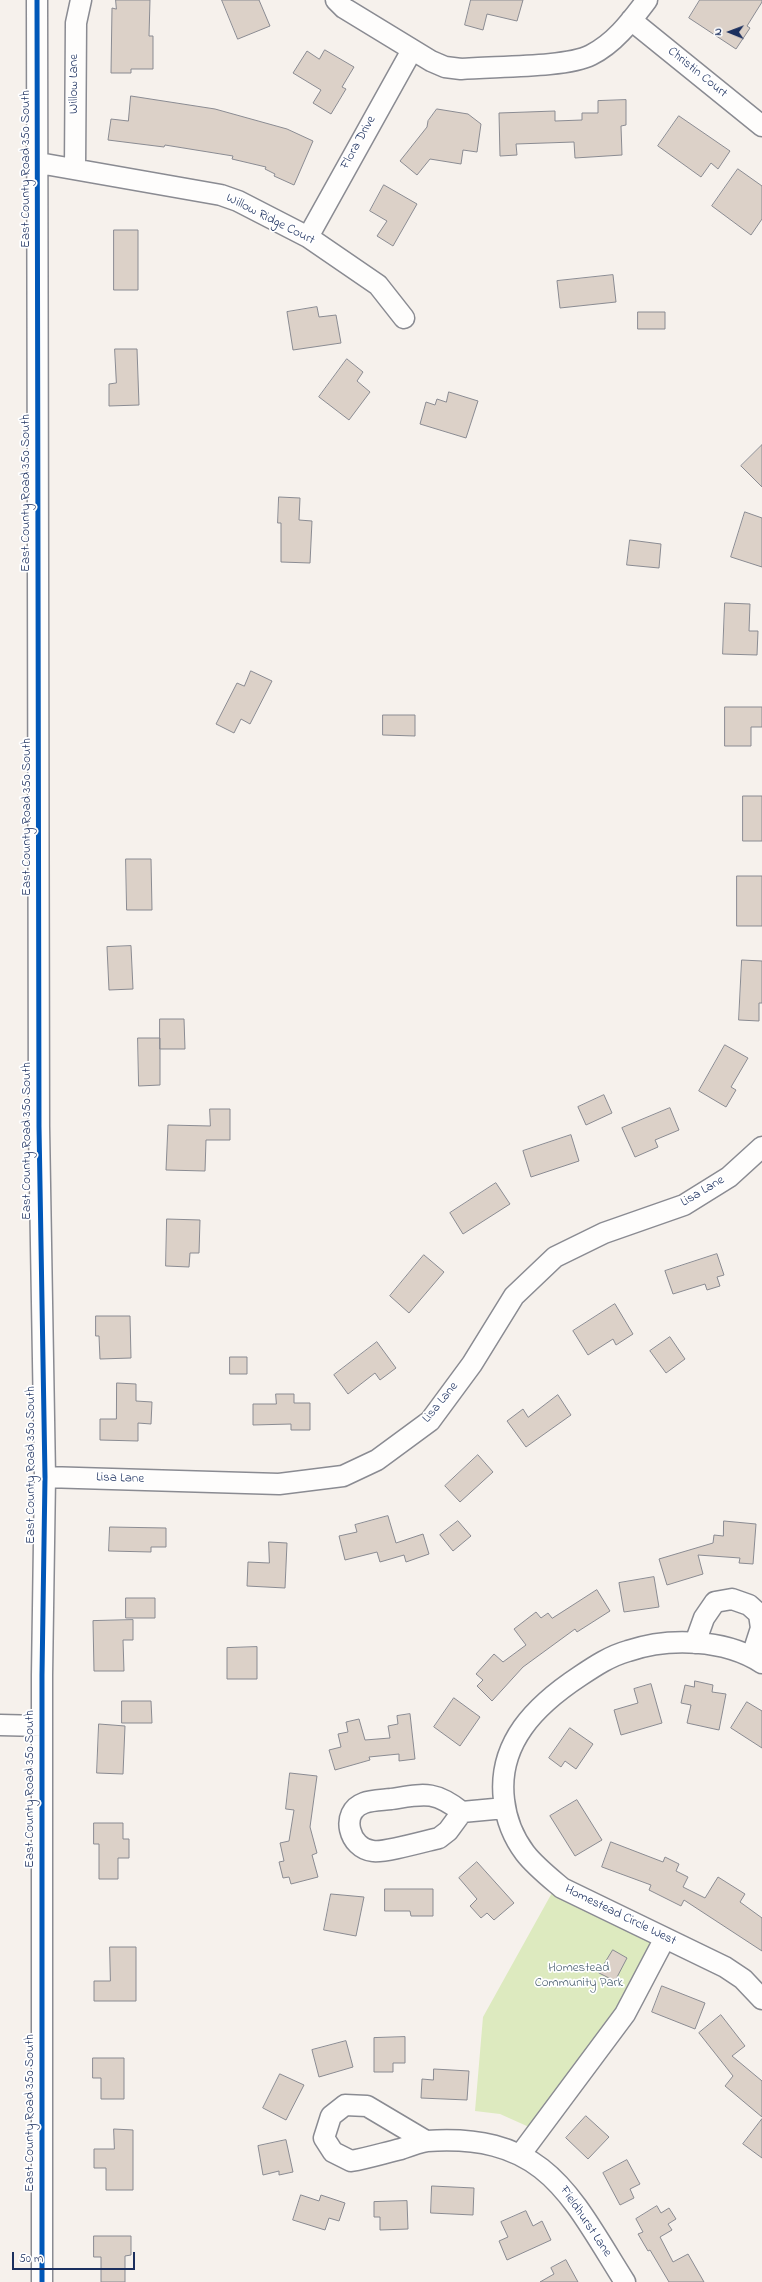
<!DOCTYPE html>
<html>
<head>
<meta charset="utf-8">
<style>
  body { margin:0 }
  #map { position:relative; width:762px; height:2282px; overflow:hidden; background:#f6f1ec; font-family:"Indie Flower",sans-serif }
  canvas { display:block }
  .north { position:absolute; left:710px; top:12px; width:40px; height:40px; -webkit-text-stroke:3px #fff; paint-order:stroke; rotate:271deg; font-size:11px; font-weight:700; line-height:16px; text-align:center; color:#1b2f5e }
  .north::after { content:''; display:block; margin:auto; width:14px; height:18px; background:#1b2f5e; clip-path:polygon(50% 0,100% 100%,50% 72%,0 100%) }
  .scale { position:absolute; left:12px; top:2252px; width:123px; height:18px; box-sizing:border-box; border:2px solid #1b2f5e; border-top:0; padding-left:5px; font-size:12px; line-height:14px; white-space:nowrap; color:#1b2f5e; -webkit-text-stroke:3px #fff; paint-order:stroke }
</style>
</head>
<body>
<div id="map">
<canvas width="762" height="2282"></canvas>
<div class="north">N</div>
<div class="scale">50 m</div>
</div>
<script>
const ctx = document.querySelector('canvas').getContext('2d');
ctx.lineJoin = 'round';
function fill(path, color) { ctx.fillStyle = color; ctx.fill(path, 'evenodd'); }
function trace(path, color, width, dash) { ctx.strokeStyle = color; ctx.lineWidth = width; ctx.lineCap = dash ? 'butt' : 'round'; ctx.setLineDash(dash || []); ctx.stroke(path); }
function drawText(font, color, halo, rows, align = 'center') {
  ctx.font = font + ' "Indie Flower",sans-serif'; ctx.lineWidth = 3.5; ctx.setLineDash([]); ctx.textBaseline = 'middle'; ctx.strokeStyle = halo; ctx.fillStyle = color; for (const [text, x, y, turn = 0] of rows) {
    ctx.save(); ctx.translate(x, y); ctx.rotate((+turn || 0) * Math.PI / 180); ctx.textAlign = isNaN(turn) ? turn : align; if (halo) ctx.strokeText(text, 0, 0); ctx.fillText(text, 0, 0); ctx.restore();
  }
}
fill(new Path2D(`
  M553,1891L671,1945L617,2038L547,2135L500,2114L475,2111L483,2017Z`), '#ddeabf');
const building = new Path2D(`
  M116,0H150L149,36H153V69H131V73H111L112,8L116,9Z
  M222,0H259L270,26L238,39Z
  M471,0H523L517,21L487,14L483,30L465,25Z
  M700,0H762V2L747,26L750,28L736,49L689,18Z
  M325,50L354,67L342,87L346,89L331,114L313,103L321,90L293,73L307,51L319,59Z
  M131,96L215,109L287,129L313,141L294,185L274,176L275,174L265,169L266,167L232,159L233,156L165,145L164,147L108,140L111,119L128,121Z
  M626,100V125L621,126L622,155L575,158L574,142L516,144L517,155L500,156L499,113L555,111V121L582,120V113H598V101Z
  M437,109L468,114L481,124L477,152L463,150L461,164L430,159L417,175L400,161L427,127L428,121Z
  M679,116L730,151L718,169L711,163L701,177L658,146Z
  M738,169L762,186V219L751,235L712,206Z
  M384,185L417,204L393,246L377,236L387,221L370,211Z
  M114,230H138V290H114Z
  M613,275L616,302L560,308L557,281Z
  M317,307L319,317L336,315L341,343L293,350L287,312Z
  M638,312H665V329H638Z
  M115,349H137L139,405L109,406V384L116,383Z
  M347,359L363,372L357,381L370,392L349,420L319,397Z
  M449,392L478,401L466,438L420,424L426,402L435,405L437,399L446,402Z
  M762,445V487L741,466Z
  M279,497L300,498L299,520L312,521L310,563L281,562V523H278Z
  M745,512L762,518V567L731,557Z
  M630,540L661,544L659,568L627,565Z
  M725,603L750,604L749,631H758L757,655L723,654Z
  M251,671L272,681L250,724L241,719L234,733L216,724L237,683L244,686Z
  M725,707H762V727H751V746H725Z
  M383,715H415V736L383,735Z
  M743,796H762V841H743Z
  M126,859H151L152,910H127Z
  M737,876H762V926H737Z
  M131,946L133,989L109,990L107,947Z
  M742,960L762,961V1003H759V1021L739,1020Z
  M160,1019H184L185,1049H160Z
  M138,1038H160V1085L139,1086Z
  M725,1045L748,1058L731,1087L736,1090L726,1107L699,1091Z
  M604,1095L612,1113L586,1125L578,1107Z
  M670,1108L679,1130L655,1140L658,1147L635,1157L622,1128Z
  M210,1109H230V1140H206L205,1171L166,1170L168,1125L210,1126Z
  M571,1135L579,1161L531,1177L523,1151Z
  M496,1183L510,1204L463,1234L450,1213Z
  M167,1219L200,1220L199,1253H190L189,1267L166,1266Z
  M717,1254L724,1275L717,1277L720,1286L707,1290L705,1284L673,1294L665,1271Z
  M424,1255L444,1272L409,1313L390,1296Z
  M615,1304L633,1334L616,1345L613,1339L588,1355L573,1331Z
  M96,1316H130L131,1358L100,1359L99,1336H96Z
  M670,1337L685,1359L666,1373L650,1351Z
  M377,1342L396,1368L380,1380L375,1373L348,1394L334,1375Z
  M230,1357H247V1374H230Z
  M117,1383L136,1384V1401L152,1402L151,1424L138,1423V1441L100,1440V1419H116Z
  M276,1394H294V1403H310V1430H291V1424L253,1425V1404H276Z
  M558,1395L571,1415L526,1447L507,1421L523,1409L528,1417Z
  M478,1455L493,1472L460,1502L445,1486Z
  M388,1516L396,1543L423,1534L429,1554L406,1562L404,1555L380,1562L377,1552L345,1560L339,1536L357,1532L355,1525Z
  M458,1521L471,1536L453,1551L440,1535Z
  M724,1521L756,1524L753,1564L739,1563L740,1558L698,1555L703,1574L667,1585L659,1559L713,1543L714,1535L723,1536Z
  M110,1527L166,1528V1547H151V1552L109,1551Z
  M269,1542L287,1543L285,1588L247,1586L248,1562L269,1563Z
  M654,1577L659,1607L624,1612L619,1583Z
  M597,1590L610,1611L577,1632L575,1629L523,1667L492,1701L477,1686L483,1680L476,1674L494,1654L503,1662L526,1645L514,1629L536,1612L541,1618L548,1613L552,1618Z
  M126,1598H155V1618H126Z
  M133,1620V1640H123L124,1671H94L93,1621Z
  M257,1647V1679H227V1648Z
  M695,1681L713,1685L712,1692L726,1694L719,1730L687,1723L691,1705L681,1703L685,1685L694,1687Z
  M651,1684L662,1723L621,1735L614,1710L638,1703L634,1689Z
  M454,1698L480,1717L460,1746L434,1727Z
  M122,1701H151L152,1723H122Z
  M747,1702L762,1711V1748L731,1728Z
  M410,1714L415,1759L399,1761V1754L369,1757L370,1760L335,1770L329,1750L341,1747L338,1734L348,1732L346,1722L359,1719L365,1740L390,1738L388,1726L398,1724L397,1716Z
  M99,1724L125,1726L123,1774L97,1773Z
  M570,1728L593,1744L576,1769L565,1761L561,1767L549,1758Z
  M290,1773L317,1776L310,1827L317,1853L312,1855L318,1877L291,1884L289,1877L283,1878L279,1862L284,1861L280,1843L289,1841L294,1810L286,1809Z
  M577,1800L602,1840L575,1856L550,1816Z
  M94,1823H123V1839H129V1858H118V1879H99V1844H94Z
  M611,1842L663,1862L665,1857L679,1864L676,1871L688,1877L683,1887L705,1898L718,1877L745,1894L740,1902L762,1918V1951L684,1900L681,1906L649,1890L651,1885L602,1867Z
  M477,1862L514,1903L494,1920L487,1913L481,1918L470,1906L477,1899L459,1878Z
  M385,1889H433V1916H411L410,1911H385Z
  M331,1894L364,1897L356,1936L324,1930Z
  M110,1947H136V2001H94V1981H110Z
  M613,1950L627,1958L615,1981L599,1973Z
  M662,1986L705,2003L695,2029L652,2012Z
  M721,2015L745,2046L732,2056L762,2081V2117L725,2086L733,2076L699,2033Z
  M405,2037V2063H393V2072H374V2038Z
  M346,2041L353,2067L319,2077L312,2050Z
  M93,2058H124V2099H101V2078H93Z
  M434,2069L469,2071L467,2100L421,2098L422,2079L433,2080Z
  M280,2074L304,2085L286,2120L263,2108Z
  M586,2116L609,2137L588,2159L566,2138Z
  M762,2119V2158L743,2144Z
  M114,2129L133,2130V2190H106V2168H94V2149H114Z
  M286,2140L293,2172L279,2175V2171L263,2175L258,2146Z
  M627,2160L640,2184L630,2189L634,2198L620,2205L603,2173Z
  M432,2186L474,2188L473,2215L431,2213Z
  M301,2195L319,2201L321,2195L345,2203L339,2221L329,2218L325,2230L293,2220Z
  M407,2201L408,2229L380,2230V2217H374V2202Z
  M657,2206L661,2213L669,2208L676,2219L668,2224L672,2230L660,2237L673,2262L688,2254L704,2282H669L650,2250L648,2251L638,2234L643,2232L636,2219Z
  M526,2211L533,2226L542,2221L551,2240L507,2260L499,2241L508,2237L501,2222Z
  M94,2236H131V2255L125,2256V2282H101V2257H94Z
  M566,2260L578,2282H540L554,2274L551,2268Z`);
fill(building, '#dcd1c8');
trace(building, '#8a8b92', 1);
const minor = new Path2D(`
  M37,0L39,1127L45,1477L42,1675V2282
  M336,0L344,8L431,61L445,67L461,69C492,66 566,68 591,55C615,43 631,21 647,0
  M631,20L762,126
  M39,163L221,195L238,201L308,237L378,285L404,318
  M75,169L76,23L81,0
  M308,237L412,50
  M45,1477L279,1484L343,1476L377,1460L430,1421L472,1364L514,1296L555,1257L604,1233L684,1205L729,1177L762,1147
  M695,1643L704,1618L715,1602L732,1599L749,1605L759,1614L761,1628L752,1656
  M762,1663C725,1639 669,1637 628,1651C610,1656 595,1666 580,1676C536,1705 497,1743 504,1800C506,1818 513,1837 525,1853C535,1866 549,1877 562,1888L725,1967L743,1979L762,1999
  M0,1725L42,1726
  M462,1812L448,1831L439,1838C426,1841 383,1853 373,1851C349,1849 339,1812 364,1803C371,1800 383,1800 391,1799C424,1794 434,1790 462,1812L505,1808
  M426,2141L367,2106L345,2105L331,2116L324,2138L333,2152L351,2161C368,2158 384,2153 401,2149C409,2146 419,2142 427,2141C546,2133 570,2195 625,2282
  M520,2155L625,2014L665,1938`);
trace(minor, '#8a8b92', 23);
trace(minor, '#fefdfc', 20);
trace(new Path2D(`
  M37,0L39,1127L45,1477L42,1675V2282`), '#0057b8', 5);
drawText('13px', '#1b2f5e', '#fff', [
  ["Christin Court",697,73,39],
  ["Willow Lane",75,84,-90],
  ["Flora Drive",359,143,-61],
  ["East County Road 350 South",27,169,-90],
  ["Willow Ridge Court",270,220,27],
  ["East County Road 350 South",27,493,-90],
  ["East County Road 350 South",28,817,-90],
  ["East County Road 350 South",28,1141,-90],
  ["Lisa Lane",703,1192,-31],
  ["Lisa Lane",441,1403,-51],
  ["East County Road 350 South",32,1465,-90],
  ["Lisa Lane",120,1479,2],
  ["East County Road 350 South",31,1789,-90],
  ["Homestead Circle West",620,1916,26],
  ["East County Road 350 South",31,2113,-90],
  ["Fieldhurst Lane",585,2222,56]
]);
drawText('13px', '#465c6d', '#fff', [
  ["Homestead",579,1969],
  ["Community Park",579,1984]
]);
</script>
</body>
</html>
